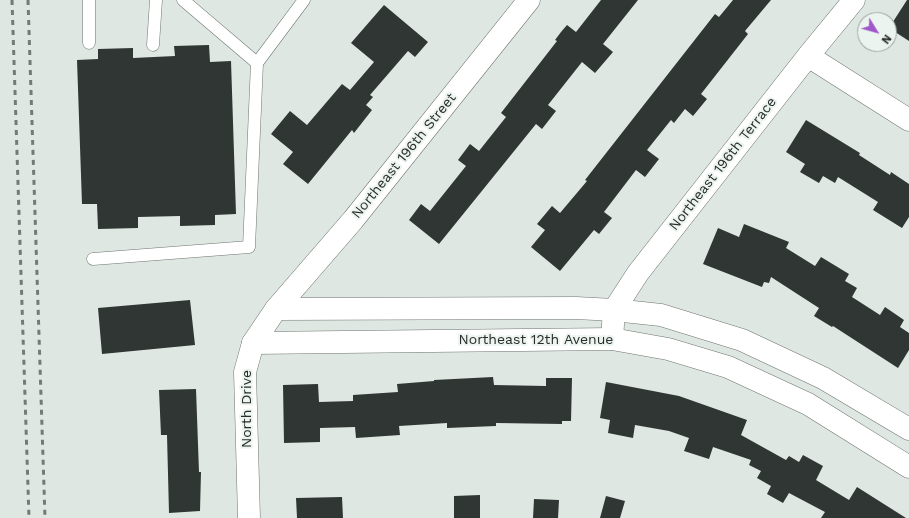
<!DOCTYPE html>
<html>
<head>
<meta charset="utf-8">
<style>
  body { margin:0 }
  #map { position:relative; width:909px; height:518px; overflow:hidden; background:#dfe7e2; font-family:"Work Sans",sans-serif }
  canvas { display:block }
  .north { position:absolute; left:857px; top:12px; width:40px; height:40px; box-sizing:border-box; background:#ecf4ef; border:1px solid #9ea4a0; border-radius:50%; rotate:127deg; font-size:11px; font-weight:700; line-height:16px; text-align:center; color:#292c2a }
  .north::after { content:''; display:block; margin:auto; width:14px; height:18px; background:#a057ca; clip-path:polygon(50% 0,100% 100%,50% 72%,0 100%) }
</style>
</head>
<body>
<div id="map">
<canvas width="909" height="518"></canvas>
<div class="north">N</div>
</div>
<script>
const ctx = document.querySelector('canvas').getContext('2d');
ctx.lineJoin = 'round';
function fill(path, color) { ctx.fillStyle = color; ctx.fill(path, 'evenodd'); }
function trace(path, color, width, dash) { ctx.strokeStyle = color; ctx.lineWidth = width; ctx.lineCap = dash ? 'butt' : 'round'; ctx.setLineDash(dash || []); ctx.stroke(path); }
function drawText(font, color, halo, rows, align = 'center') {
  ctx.font = font + ' "Work Sans",sans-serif'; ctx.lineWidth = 4; ctx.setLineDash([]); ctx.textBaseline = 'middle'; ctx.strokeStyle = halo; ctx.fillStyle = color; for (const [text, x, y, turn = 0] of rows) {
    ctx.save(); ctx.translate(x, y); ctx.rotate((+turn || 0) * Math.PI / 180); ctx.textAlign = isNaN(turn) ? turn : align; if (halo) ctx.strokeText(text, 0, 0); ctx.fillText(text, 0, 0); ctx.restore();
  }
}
fill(new Path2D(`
  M601,0H638L603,44L613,52L595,73L582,62L548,105L556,111L542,129L536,124L439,244L409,220L421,204L430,211L466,166L458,160L470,144L479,151L506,117L501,113L557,41L555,40L561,32L567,25L576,32Z
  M733,0H771L745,31L748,34L701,94L707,99L693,116L685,109L674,123L671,120L647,150L659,159L645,177L636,170L604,212L612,218L599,234L594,230L560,271L531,247L545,230L537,224L552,206L560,213L587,181L585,180L715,14L719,17Z
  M907,0H909V41L889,28Z
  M384,5L428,42L415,57L408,51L370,95L373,97L366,105L372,110L354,133L352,130L308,184L283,164L293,152L271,134L290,111L307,125L342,84L350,90L374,62L351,43Z
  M209,45L210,62L231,61L236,214L215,215V225L180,226V216L138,217V228L98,229L97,204H82L77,60L98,59V49L133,48V58L175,56L174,46Z
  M806,120L860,153L859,155L890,175L891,172L909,184V217L902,228L873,210L878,202L838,177L835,183L823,176L819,183L800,172L805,164L786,152Z
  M744,224L789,242L786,248L815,266L821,257L849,274L845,281L857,288L852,297L880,315L885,307L904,320L900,327L909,333V350L898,368L833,326L832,327L814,316L819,308L771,277L769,283L764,282L762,287L703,264L718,228L739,237Z
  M190,300L195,345L102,354L98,308Z
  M493,377L494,385L546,386V378H572L571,421H562V424L496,423V426L447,428V423L399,426L400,435L356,438L355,427L320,428V442L284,443L283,385L318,384L319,402L353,401V395L398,392L397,384L434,381V380Z
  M606,382L679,396L747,420L741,435L786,460L789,456L799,462L803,455L823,466L816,480L849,500L857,487L906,518H821L825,512L789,493L783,503L767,494L771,486L757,478L761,471L749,465L751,460L713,447L709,459L684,451L689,438L669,431L635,425L633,438L608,433L610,420L600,418Z
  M196,389L199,472H201L200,511L169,513L167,435H161L159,390Z
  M480,495V518H454V496Z
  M606,496L625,501L620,518H600Z
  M342,497L343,518H297L296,498Z
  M534,499L559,500L558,518H533Z`), '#303633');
const service = new Path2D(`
  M89,0V43
  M183,0L257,63L304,0
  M153,45L156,0
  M93,259L249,247L257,63`);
const minor = new Path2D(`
  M808,56L909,120
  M612,339L614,310L638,273L808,56L854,0
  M249,518L245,372L253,343L276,309L353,220L529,0`);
const tertiary = new Path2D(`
  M276,309L576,308L614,310L661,315L742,340L823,378L909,429
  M253,343L612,339L668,349L728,367L808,404L909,467`);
trace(service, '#6e7571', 13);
trace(minor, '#6e7571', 23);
trace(tertiary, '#6e7571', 23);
trace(service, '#fff', 12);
trace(minor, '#fff', 22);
trace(tertiary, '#fff', 22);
trace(new Path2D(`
  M12,0L29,518
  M28,0L45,518`), '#757a76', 3, [5, 5]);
drawText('14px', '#292c2a', '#ecf4ef', [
  ["Northeast 196th Street",404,156,-51],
  ["Northeast 196th Terrace",723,164,-52],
  ["Northeast 12th Avenue",536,340],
  ["North Drive",247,409,-90]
]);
</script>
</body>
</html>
